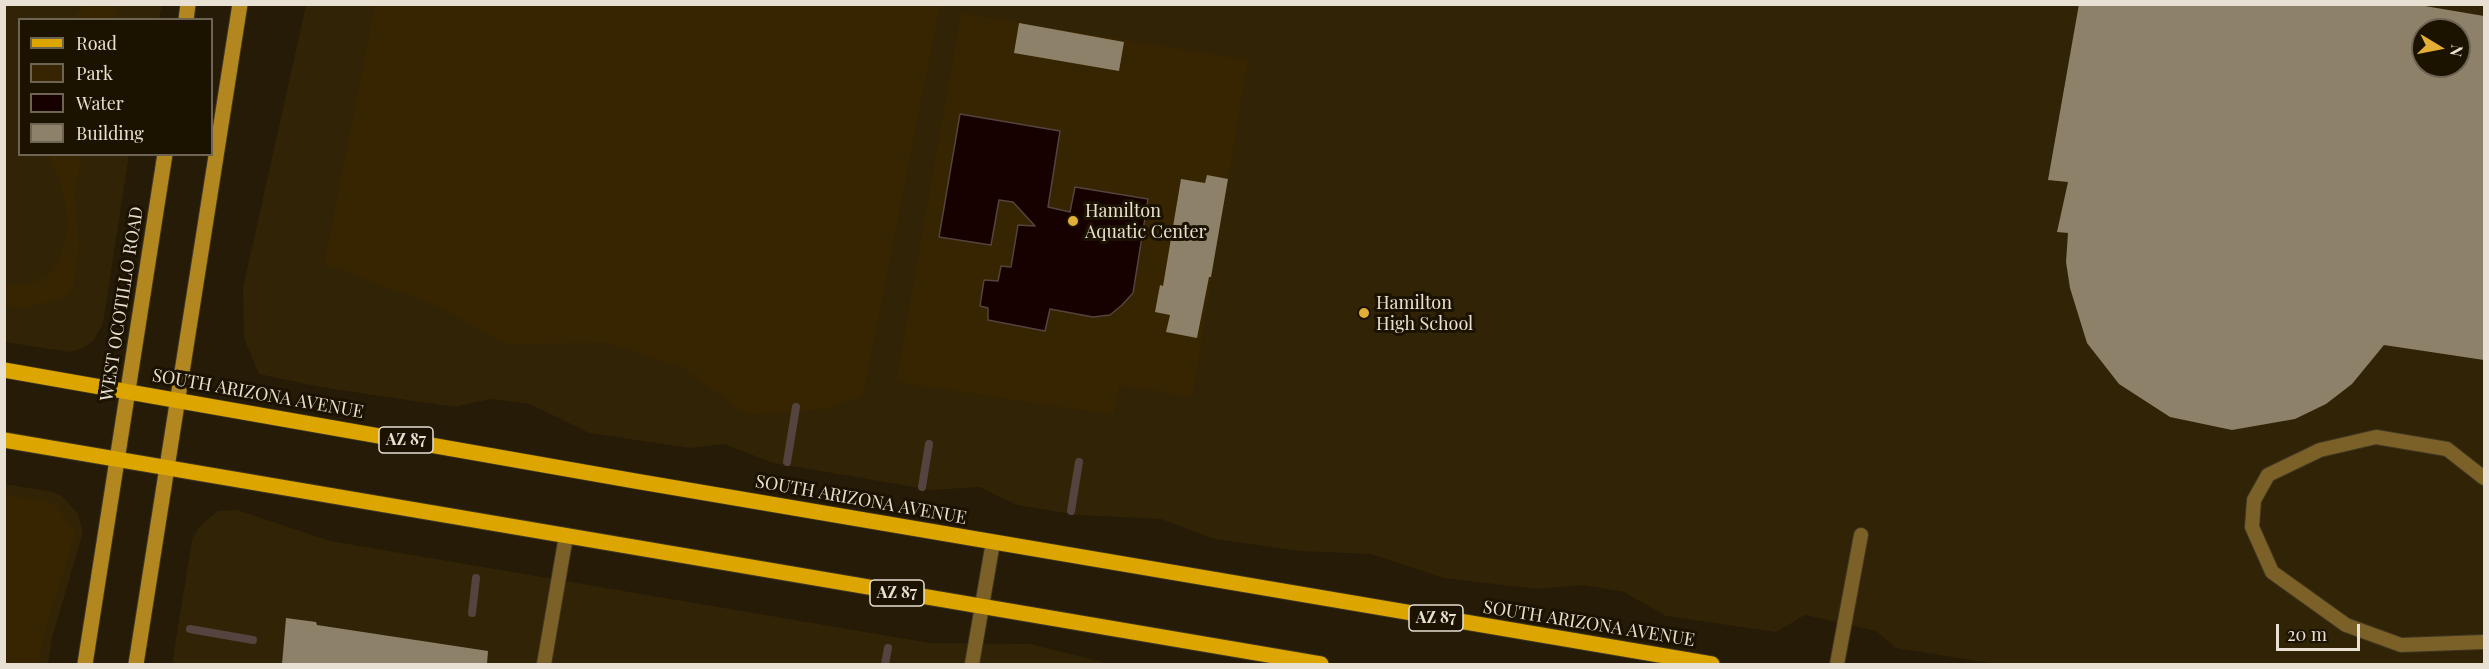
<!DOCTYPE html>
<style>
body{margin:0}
#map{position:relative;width:2489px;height:669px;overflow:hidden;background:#251b06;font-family:"Playfair Display",serif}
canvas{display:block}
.frame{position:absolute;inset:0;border:6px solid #e7e0d3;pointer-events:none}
.legend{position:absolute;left:18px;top:18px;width:195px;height:138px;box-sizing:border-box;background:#1b1200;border:2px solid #6d6454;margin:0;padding:8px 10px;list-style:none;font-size:18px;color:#e7e0d3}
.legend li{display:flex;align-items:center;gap:12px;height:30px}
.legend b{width:30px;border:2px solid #6d6454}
.north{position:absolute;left:2411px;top:18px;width:60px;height:60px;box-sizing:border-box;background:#1b1200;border:2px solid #6d6454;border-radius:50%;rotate:100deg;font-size:16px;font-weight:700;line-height:24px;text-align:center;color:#e7e0d3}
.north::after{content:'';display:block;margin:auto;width:21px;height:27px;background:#e3ae35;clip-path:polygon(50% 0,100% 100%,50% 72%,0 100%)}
.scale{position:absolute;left:2276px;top:624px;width:84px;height:27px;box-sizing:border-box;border:3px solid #e7e0d3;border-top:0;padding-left:8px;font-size:18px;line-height:21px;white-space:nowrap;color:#e7e0d3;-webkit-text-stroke:4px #1b1200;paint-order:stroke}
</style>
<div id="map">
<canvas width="2489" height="669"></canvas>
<div class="frame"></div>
<ul class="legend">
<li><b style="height:8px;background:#dda500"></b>Road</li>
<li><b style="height:16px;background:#362500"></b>Park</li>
<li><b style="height:16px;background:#160000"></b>Water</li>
<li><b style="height:16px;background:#8e8169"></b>Building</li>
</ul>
<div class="north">N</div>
<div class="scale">20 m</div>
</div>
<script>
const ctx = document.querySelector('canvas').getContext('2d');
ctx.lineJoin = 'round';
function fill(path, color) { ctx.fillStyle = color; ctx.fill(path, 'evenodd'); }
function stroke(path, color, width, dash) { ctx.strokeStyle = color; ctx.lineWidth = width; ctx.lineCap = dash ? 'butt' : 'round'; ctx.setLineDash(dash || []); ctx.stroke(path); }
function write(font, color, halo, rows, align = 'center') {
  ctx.font = font + ' "Playfair Display",serif'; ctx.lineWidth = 6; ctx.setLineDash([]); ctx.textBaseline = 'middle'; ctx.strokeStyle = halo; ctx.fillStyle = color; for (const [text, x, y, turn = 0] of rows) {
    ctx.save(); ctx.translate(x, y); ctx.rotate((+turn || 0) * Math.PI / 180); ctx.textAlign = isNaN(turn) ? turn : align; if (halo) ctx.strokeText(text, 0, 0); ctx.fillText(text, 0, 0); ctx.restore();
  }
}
const built = new Path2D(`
 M 4,5 L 162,5 L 159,19 L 20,20 L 20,154 L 129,155 L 103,324 L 93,341 L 83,348 L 69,352 L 5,342 Z
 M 306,5 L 2484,5 L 2484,664 L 1995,664 L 1896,648 L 1876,631 L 1805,615 L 1776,632 L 1666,616 L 1624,592 L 1584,585 L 1536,589 L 1444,578 L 1371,554 L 1299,551 L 1215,539 L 1161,519 L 1077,515 L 1017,505 L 979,487 L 932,490 L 773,463 L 724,444 L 689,448 L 589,433 L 530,404 L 491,399 L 454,407 L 320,387 L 259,374 L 244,338 L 243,288 ZM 2423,30 L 2459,30 L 2459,66 L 2423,66 Z
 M 4,484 L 54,492 L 63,497 L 78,514 L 83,532 L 52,638 L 48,664 L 5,664 Z
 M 237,510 L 330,541 L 930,643 L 1030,644 L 1111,664 L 172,664 L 192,540 L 199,527 L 218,511 Z`);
const green = new Path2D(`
 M 118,5 L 116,19 L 64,19 L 76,15 L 84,5 Z
 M 375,5 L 940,5 L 863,396 L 825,409 L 748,415 L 682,368 L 607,343 L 504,344 L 437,306 L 324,264 Z
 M 961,13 L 1248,60 L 1192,397 L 1120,385 L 1113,415 L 896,382 Z
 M 49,155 L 82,155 L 75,193 L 79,248 L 73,288 L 65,298 L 24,308 L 5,305 L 5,286 C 17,284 35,284 46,277 C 52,272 56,265 59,258 C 76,222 63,188 49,155 Z
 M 4,494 L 54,503 L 76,533 L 44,634 L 39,664 L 5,664 L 6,589 Z`);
const water = new Path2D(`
 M 960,114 L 1060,131 L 1048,207 L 1070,212 L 1075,187 L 1148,199 L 1133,293 L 1122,305 L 1110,315 L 1093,317 L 1050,309 L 1045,331 L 988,320 L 988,308 L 980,306 L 984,280 L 998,281 L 1001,266 L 1011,267 L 1018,225 L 1035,226 L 1013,202 L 999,200 L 991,245 L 939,237 Z`);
const stream = new Path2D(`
 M 787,462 L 796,407
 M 922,487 L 929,444
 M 1071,511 L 1079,462
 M 472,613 L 476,578
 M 190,629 L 253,640
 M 885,664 L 888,648`);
const building = new Path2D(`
 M 2079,4 L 2413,4 L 2484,16 L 2484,360 L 2384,345 L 2352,384 L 2326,404 L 2295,419 L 2232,430 L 2170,417 L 2119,384 L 2087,343 L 2070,288 L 2066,262 L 2068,233 L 2057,232 L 2068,182 L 2048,180 ZM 2423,30 L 2459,30 L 2459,66 L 2423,66 Z
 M 1019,23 L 1124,42 L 1119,71 L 1014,53 Z
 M 1207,175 L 1228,179 L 1211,277 L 1209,277 L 1197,338 L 1166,332 L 1170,315 L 1155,312 L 1160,285 L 1163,286 L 1181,179 L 1205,183 Z
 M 286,618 L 316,622 L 317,625 L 488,651 L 487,664 L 282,664 Z`);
const lane = new Path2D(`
 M 2484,478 L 2447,449 L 2376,437 L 2320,450 L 2268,475 L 2254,500 L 2252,527 L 2272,572 L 2346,625 L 2401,645 L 2484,642
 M 544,664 L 566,536
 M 972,664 L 993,542
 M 1837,664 L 1861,535`);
const secondary = new Path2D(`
 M 186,20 L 188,4
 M 85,664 L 165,154
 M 136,664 L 240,4`);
const primary = new Path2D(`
 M 4,370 L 635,481 L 1712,664
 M 4,440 L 1321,664`);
const markers = [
 [1073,221,6,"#e3ae35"],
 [1364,313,6,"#e3ae35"]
];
const shields = [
 [406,440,54],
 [897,593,54],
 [1436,618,54]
];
const shieldNames = [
 ["AZ 87",406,440],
 ["AZ 87",897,593],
 ["AZ 87",1436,618]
];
const poiNames = [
 ["Hamilton",1085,211],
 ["Aquatic Center",1085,232],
 ["Hamilton",1376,303],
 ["High School",1376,324]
];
const streetNames = [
 ["WEST OCOTILLO ROAD",122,304,-81],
 ["SOUTH ARIZONA AVENUE",258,394,10],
 ["SOUTH ARIZONA AVENUE",861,500,10],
 ["SOUTH ARIZONA AVENUE",1589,624,9]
];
fill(built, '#312306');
fill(green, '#362500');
fill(water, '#160000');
stroke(water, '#55433f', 1.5);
stroke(stream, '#55433f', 8);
fill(building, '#8e8169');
stroke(lane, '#403723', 16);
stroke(secondary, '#403723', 17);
stroke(primary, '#403723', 17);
stroke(lane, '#7b6128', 14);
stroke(secondary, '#b2871f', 15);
stroke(primary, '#dda500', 15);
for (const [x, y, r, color] of markers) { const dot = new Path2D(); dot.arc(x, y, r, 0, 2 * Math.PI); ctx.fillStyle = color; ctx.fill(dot); stroke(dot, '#1b1200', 2); }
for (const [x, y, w] of shields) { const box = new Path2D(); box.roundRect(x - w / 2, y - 13, w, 26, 4.5); ctx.fillStyle = '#1b1200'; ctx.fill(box); stroke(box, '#e7e0d3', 1.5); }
write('bold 16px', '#e7e0d3', null, shieldNames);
write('18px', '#e7e0d3', '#1b1200', poiNames, 'left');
write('18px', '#e7e0d3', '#1b1200', streetNames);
</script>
